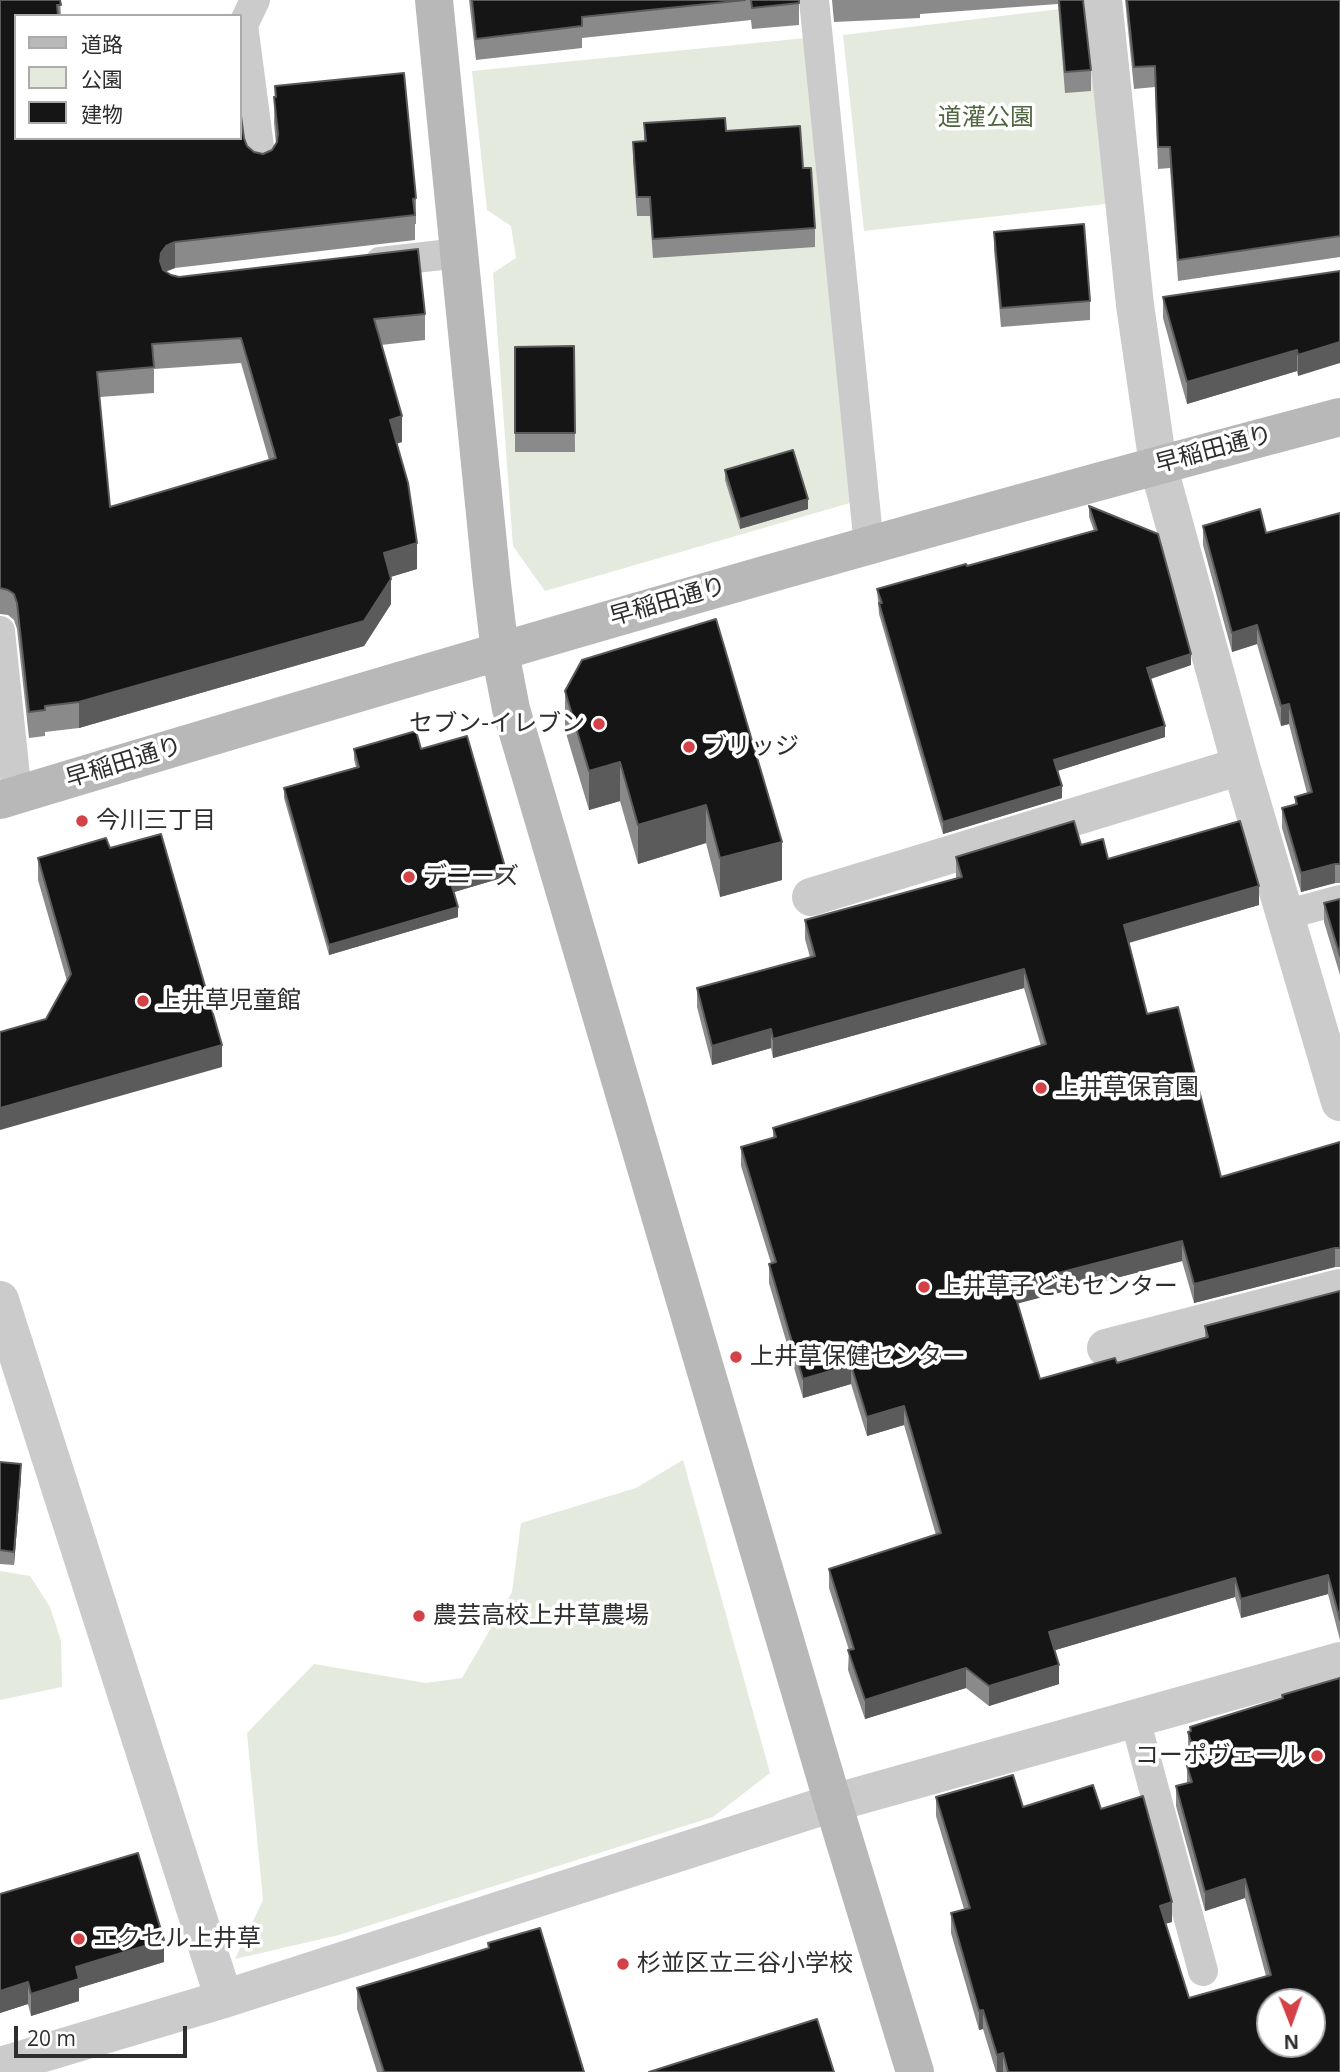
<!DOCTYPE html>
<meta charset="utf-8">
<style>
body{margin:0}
#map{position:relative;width:1340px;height:2072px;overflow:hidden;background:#fff;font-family:"Open Sans","Noto Sans JP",sans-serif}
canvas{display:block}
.legend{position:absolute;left:14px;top:14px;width:228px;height:126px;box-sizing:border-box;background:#fff;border:2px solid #ababab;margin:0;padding:9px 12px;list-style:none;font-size:21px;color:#2e2e2e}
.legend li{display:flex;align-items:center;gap:14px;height:35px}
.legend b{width:35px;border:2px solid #ababab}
.north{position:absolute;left:1256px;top:1988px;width:70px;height:70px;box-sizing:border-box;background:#fff;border:2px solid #ababab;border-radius:50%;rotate:179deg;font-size:19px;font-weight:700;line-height:28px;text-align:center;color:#2e2e2e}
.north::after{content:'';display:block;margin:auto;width:24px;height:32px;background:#d44146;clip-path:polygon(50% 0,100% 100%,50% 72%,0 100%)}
.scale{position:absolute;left:14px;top:2026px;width:173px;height:32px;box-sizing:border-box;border:4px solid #2e2e2e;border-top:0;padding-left:9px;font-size:21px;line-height:24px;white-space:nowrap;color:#2e2e2e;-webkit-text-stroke:5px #fff;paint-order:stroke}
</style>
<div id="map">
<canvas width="1340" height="2072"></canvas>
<ul class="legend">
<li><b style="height:9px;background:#b8b8b8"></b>道路</li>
<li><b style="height:19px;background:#e4eade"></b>公園</li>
<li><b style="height:19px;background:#151515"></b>建物</li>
</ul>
<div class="north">N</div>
<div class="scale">20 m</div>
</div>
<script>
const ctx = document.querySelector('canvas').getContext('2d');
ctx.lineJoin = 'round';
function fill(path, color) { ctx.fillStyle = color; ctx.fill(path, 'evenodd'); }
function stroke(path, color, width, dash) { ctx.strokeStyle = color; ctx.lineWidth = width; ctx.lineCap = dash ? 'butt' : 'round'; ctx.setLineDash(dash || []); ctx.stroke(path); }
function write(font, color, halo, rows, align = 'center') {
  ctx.font = font + ' "Open Sans","Noto Sans JP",sans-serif'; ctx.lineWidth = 7; ctx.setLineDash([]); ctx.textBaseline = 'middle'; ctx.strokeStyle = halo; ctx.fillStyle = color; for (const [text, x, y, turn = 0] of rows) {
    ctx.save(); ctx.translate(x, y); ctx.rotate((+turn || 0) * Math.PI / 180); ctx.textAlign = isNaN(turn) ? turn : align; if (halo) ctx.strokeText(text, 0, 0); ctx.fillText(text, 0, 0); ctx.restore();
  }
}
const green = new Path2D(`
 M 1085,6 L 1106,204 L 864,231 L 843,35 Z
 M 806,38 L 850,503 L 545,591 L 513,546 L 493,273 L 516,258 L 511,226 L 487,210 L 472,71 Z
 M 683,1460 L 770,1773 L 713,1817 L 339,1935 L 235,1959 L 263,1900 L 247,1733 L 314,1664 L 426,1683 L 462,1678 L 512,1592 L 521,1523 L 636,1488 Z
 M 0,1571 L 30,1576 L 50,1607 L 61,1641 L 62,1687 L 0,1700 Z`);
const lane = new Path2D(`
 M 255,0 L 243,25 L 261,162
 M 814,0 L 869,546
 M 380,262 L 459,253
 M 0,631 L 17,795
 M 1285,915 L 1340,900
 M 1135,1719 L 1203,1971`);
const street = new Path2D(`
 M 1103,0 L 1135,305 L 1158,465 L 1241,766 L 1340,1102
 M 811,897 L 1241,766
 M 0,1300 L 224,1999
 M 1106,1348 L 1340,1288
 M 0,2066 L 224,1999 L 833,1803 L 1340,1661`);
const secondary = new Path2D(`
 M 434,0 L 492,584 L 500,652 L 511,709 L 833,1803 L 915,2072
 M 0,800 C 445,666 891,535 1340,417`);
const wall = new Path2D(`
 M 0,0 L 60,0 L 61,16 L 16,16 L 16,138 L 244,138 L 247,146 L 254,152 L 263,154 L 272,150 L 276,144 L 274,123 L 275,86 L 416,198 L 416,224 L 415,224 L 415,240 L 175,268 L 166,272 L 171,275 L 425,314 L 425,340 L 381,345 L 402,442 L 397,443 L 417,569 L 390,577 L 391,604 L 364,646 L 79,728 L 45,732 L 45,736 L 29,738 L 17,629 L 14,620 L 8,615 L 0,614 ZM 241,363 L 269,460 L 110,507 L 100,397 L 154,393 L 154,369 Z
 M 469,0 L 799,0 L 799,25 L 752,29 L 751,20 L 582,38 L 582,48 L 476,60 Z
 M 832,0 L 1083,0 L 1091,70 L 1091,91 L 1065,93 L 1058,4 L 920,14 L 920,18 L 834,22 Z
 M 1125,0 L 1340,0 L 1340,257 L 1178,281 L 1170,168 L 1158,169 L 1155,87 L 1134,89 Z
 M 644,123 L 726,131 L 803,168 L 815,228 L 815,247 L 653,258 L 650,216 L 637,216 L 633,160 L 633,142 L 644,141 Z
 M 994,232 L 1090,301 L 1090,320 L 1001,327 L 994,250 Z
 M 1340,271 L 1298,376 L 1297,371 L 1187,404 L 1163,318 L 1163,297 Z
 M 574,346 L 575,452 L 515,452 L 515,347 Z
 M 725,470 L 808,509 L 740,529 L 725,480 Z
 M 1089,506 L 1191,665 L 1151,679 L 1165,737 L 1057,771 L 1062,798 L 943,834 L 879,614 L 877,589 L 967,566 L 1094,531 L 1089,517 Z
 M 1340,513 L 1340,883 L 1335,883 L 1301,892 L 1282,828 L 1282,808 L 1295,805 L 1295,797 L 1307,793 L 1289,724 L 1281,726 L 1257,644 L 1232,652 L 1203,545 L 1203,526 L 1266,533 Z
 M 582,660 L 782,880 L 720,897 L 706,843 L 638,864 L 620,801 L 589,810 L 565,730 L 565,691 Z
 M 354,749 L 421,749 L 505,877 L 454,892 L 458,917 L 329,955 L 284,798 L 284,788 L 356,767 L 354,759 Z
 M 1081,845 L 1108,859 L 1259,905 L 1129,943 L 1147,1014 L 1221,1177 L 1340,1142 L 1340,1267 L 1335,1267 L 1194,1303 L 1182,1261 L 1018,1303 L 1040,1379 L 1117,1363 L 1205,1338 L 1205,1326 L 1340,1291 L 1340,1640 L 1328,1594 L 1241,1618 L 1235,1597 L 1055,1650 L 1059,1684 L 989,1706 L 966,1688 L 865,1719 L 848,1670 L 849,1650 L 829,1588 L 829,1569 L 936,1535 L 904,1425 L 867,1436 L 851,1384 L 803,1398 L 769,1283 L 769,1264 L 771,1263 L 741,1166 L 741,1147 L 773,1138 L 773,1128 L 1041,1046 L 1024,988 L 773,1058 L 771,1048 L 712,1065 L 697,1007 L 697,988 L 810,957 L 805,939 L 805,920 L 956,879 L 956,857 Z
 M 110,848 L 222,1067 L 67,981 L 38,880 L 38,858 Z
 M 1340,899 L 1340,975 L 1324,922 L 1324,903 Z
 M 0,1462 L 21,1477 L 14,1565 L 0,1564 Z
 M 1282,1695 L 1340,2072 L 996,2072 L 983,2029 L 979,2030 L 951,1933 L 951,1913 L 964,1909 L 936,1816 L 936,1797 L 1023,1807 L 1101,1809 L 1172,1922 L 1165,1924 L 1189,1998 L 1266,1976 L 1245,1898 L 1205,1911 L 1176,1806 L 1176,1786 L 1187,1783 L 1187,1766 L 1192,1764 L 1188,1751 L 1188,1732 L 1190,1731 L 1190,1727 L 1282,1699 Z
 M 0,1894 L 164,1962 L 79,1988 L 79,2001 L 31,2016 L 28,2004 L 0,2013 Z
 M 488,1943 L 584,2072 L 377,2072 L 357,2009 L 357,1988 L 488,1948 Z`);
const shadedWall = new Path2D(`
 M 175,242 L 175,268 L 166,271 L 161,279 L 160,261 L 161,253 L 166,246 Z
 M 1340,342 L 1340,363 L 1298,376 L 1298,355 Z
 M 1297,350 L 1297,371 L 1187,404 L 1187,382 Z
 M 402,416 L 402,442 L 390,446 L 390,420 Z
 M 808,499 L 808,509 L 740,529 L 740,519 Z
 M 417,543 L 417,569 L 384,579 L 384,553 Z
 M 391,579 L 391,604 L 364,646 L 79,728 L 79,702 Z
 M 1257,625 L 1257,644 L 1232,652 L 1232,633 Z
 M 1191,654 L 1191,665 L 1147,680 L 1147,668 Z
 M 1289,704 L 1289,724 L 1281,726 L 1281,706 Z
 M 1165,726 L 1165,737 L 1054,772 L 1054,760 Z
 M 620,762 L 620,801 L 589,810 L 589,771 Z
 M 1062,786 L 1062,798 L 943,834 L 943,822 Z
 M 706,805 L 706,843 L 638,864 L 638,825 Z
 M 782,842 L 782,880 L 720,897 L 720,858 Z
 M 1335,864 L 1335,883 L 1301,892 L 1301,873 Z
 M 505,867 L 505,877 L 451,893 L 451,883 Z
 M 1259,886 L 1259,905 L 1124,944 L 1124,925 Z
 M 458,907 L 458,917 L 329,955 L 329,945 Z
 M 1024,969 L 1024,988 L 773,1058 L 773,1039 Z
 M 771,1029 L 771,1048 L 712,1065 L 712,1046 Z
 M 222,1045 L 222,1067 L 0,1130 L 0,1108 Z
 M 1182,1241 L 1182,1261 L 1012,1305 L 1012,1285 Z
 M 1335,1248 L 1335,1267 L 1194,1303 L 1194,1284 Z
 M 851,1365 L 851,1384 L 803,1398 L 803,1379 Z
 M 904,1406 L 904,1425 L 867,1436 L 867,1417 Z
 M 21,1464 L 21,1477 L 14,1565 L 14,1552 Z
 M 1328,1575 L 1328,1594 L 1241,1618 L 1241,1599 Z
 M 1235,1578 L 1235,1597 L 1049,1652 L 1049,1632 Z
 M 1059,1665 L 1059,1684 L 989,1706 L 989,1686 Z
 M 966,1668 L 966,1688 L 865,1719 L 865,1700 Z
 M 1245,1879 L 1245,1898 L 1205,1911 L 1205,1892 Z
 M 1172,1902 L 1172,1922 L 1160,1925 L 1160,1906 Z
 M 164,1940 L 164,1962 L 79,1988 L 79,2001 L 31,2016 L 31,1994 L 76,1967 Z
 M 28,1982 L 28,2004 L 0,2013 L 0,1991 Z
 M 983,2010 L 983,2029 L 979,2030 L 979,2011 Z
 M 1003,2053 L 1003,2072 L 997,2072 L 997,2055 Z`);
const building = new Path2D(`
 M 0,0 L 60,0 L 61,5 L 57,5 L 58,16 L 16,16 L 16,138 L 240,138 L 240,109 L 244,138 L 247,146 L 254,152 L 263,154 L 272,150 L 277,142 L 278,134 L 274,97 L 276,97 L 275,86 L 404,73 L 416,198 L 413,199 L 415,215 L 175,242 L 166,246 L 161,253 L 160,261 L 163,270 L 171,275 L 179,277 L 418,249 L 425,314 L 374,319 L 402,416 L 390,420 L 408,483 L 417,543 L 384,553 L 391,579 L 364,621 L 79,702 L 45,706 L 45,710 L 29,712 L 17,603 L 14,594 L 8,590 L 0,588 ZM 241,338 L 276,458 L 110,507 L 97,372 L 154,367 L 152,344 Z
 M 472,0 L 745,0 L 582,17 L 582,26 L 476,39 Z
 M 751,0 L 799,0 L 799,3 L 752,8 Z
 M 1059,0 L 1083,0 L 1091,70 L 1065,72 Z
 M 1127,0 L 1340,0 L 1340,236 L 1178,260 L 1170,147 L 1158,147 L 1155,66 L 1134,67 Z
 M 725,118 L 726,131 L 800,126 L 803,168 L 811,168 L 815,228 L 653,239 L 650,197 L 637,197 L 633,142 L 646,141 L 644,123 Z
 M 1084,224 L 1090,301 L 1001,308 L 994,232 Z
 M 1340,271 L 1340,342 L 1298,355 L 1297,350 L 1187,382 L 1163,297 Z
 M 574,346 L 575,433 L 515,433 L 515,347 Z
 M 793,450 L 808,499 L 740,519 L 725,470 Z
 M 1089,506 L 1158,534 L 1191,654 L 1147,668 L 1165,726 L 1054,760 L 1062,786 L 943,822 L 879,603 L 882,603 L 877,589 L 966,564 L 967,566 L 1097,530 Z
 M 1260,509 L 1266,533 L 1340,513 L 1340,864 L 1335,864 L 1301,873 L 1282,808 L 1297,804 L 1295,797 L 1312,792 L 1289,704 L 1281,706 L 1257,625 L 1232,633 L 1203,526 Z
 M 716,619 L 782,842 L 720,858 L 706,805 L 638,825 L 620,762 L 589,771 L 565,691 L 582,660 Z
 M 416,731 L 421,749 L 467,736 L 505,867 L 451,883 L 458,907 L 329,945 L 284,788 L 359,767 L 354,749 Z
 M 1074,821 L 1081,845 L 1103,839 L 1108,859 L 1240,821 L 1259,886 L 1124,925 L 1147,1014 L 1178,1007 L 1221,1177 L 1340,1142 L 1340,1248 L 1335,1248 L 1194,1284 L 1182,1241 L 1012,1285 L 1040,1379 L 1115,1358 L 1117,1363 L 1208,1337 L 1205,1326 L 1340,1291 L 1340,1620 L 1328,1575 L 1241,1599 L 1235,1578 L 1049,1632 L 1059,1665 L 989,1686 L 966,1668 L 865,1700 L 848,1650 L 854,1649 L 829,1569 L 941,1533 L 904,1406 L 867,1417 L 851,1365 L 803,1379 L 769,1264 L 776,1262 L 741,1147 L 776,1137 L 773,1128 L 1046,1044 L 1024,969 L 773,1039 L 771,1029 L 712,1046 L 697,988 L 815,956 L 805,920 L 962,877 L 956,857 Z
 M 161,834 L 222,1045 L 0,1108 L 0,1032 L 46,1019 L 71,974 L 38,858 L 106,838 L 110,848 Z
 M 1340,899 L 1340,956 L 1324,903 Z
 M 0,1462 L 21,1464 L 14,1552 L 0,1550 Z
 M 1340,1678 L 1340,2072 L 1008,2072 L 1003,2053 L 997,2055 L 983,2010 L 979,2011 L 951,1913 L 970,1908 L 936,1797 L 1013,1775 L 1023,1807 L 1093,1785 L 1101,1809 L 1143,1796 L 1172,1902 L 1160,1906 L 1189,1998 L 1271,1975 L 1245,1879 L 1205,1892 L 1176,1786 L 1192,1782 L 1187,1766 L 1197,1763 L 1188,1732 L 1191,1731 L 1190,1727 L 1283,1698 L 1282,1695 ZM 1270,2002 L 1312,2002 L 1312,2044 L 1270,2044 Z
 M 138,1853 L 164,1940 L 76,1967 L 79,1979 L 31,1994 L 28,1982 L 0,1991 L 0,1894 Z
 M 540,1928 L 584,2072 L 384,2072 L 357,1988 L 489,1948 L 488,1943 Z
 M 817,2019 L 834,2072 L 649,2072 Z`);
const markers = [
 [599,724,7,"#d44146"],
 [689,747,7,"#d44146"],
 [82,821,7,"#d44146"],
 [409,877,7,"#d44146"],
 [143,1001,7,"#d44146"],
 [1041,1088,7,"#d44146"],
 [924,1287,7,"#d44146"],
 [736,1357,7,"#d44146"],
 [419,1616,7,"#d44146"],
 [1317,1756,7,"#d44146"],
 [79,1939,7,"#d44146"],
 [623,1964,7,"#d44146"]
];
const parkNames = [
 ["道灌公園",986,118]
];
const streetNames = [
 ["早稲田通り",1214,450,-15],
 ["早稲田通り",668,602,-16],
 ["早稲田通り",124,763,-17]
];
const poiNames = [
 ["セブン-イレブン",585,724,"right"],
 ["ブリッジ",703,747],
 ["今川三丁目",96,821],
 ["デニーズ",423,877],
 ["上井草児童館",157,1001],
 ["上井草保育園",1055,1088],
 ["上井草子どもセンター",938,1287],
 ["上井草保健センター",750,1357],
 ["農芸高校上井草農場",433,1616],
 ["コーポヴェール",1303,1756,"right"],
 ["エクセル上井草",93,1939],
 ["杉並区立三谷小学校",637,1964]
];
fill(green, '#e4eade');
stroke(lane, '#cbcbcb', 30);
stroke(street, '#cbcbcb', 38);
stroke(secondary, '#b8b8b8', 38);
fill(wall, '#8a8a8a');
fill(shadedWall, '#5b5b5b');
fill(building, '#151515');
stroke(building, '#5b5b5b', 2);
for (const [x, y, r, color] of markers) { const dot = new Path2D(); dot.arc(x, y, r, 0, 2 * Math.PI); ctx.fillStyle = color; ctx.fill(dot); stroke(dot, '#fff', 2.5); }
write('24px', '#506640', '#fff', parkNames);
write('24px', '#2e2e2e', '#fff', streetNames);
write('24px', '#2e2e2e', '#fff', poiNames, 'left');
</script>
